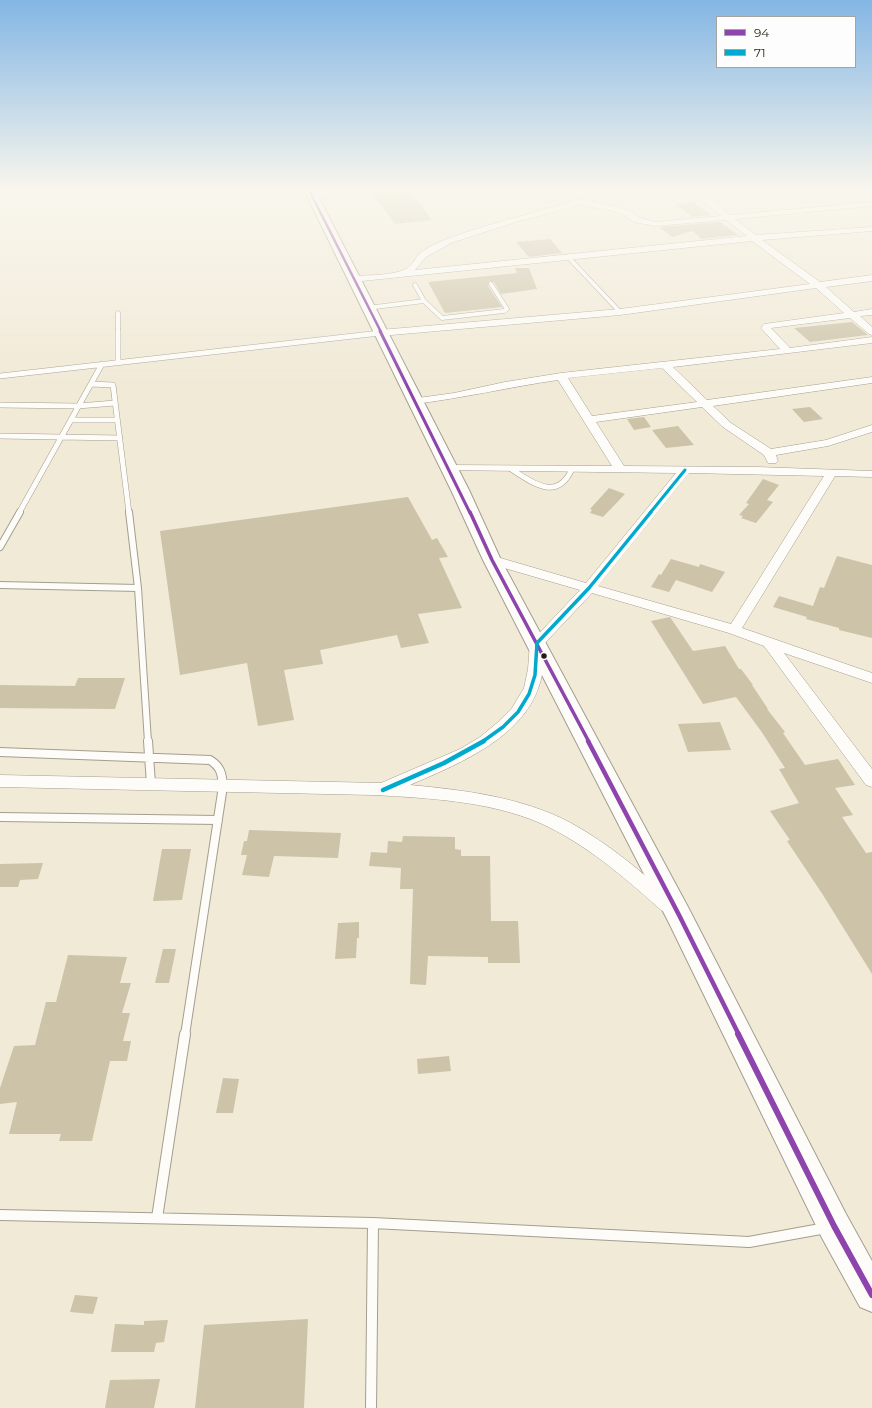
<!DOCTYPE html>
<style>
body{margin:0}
#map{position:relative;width:872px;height:1408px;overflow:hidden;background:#f1ead7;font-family:Montserrat,sans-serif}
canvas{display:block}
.legend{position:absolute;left:716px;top:16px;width:140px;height:52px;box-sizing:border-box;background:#fdfdfd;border:1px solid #a6a49f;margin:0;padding:5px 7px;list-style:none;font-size:12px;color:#231e11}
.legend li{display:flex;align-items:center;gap:8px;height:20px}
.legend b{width:20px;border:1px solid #a6a49f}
</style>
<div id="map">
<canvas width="872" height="1408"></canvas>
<ul class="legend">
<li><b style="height:5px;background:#8e44ad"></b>94</li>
<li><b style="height:5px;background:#00a9ce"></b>71</li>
</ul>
</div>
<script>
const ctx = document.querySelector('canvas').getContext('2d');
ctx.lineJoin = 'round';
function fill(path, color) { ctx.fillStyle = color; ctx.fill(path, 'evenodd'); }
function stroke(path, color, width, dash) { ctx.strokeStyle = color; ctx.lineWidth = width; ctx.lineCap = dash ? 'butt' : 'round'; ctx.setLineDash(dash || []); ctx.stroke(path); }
const building = new Path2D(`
 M 399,190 L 410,190 L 432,220 L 395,224 L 372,193 Z
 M 693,202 L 711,215 L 692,217 L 675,204 Z
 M 720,222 L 738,235 L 701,239 L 693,231 L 672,237 L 659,227 Z
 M 550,239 L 562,253 L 529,257 L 516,242 Z
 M 515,268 L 529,268 L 537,289 L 501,294 L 494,282 L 489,281 L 488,286 L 502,307 L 445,313 L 428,282 L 517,273 Z
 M 852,322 L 868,335 L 810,342 L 794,328 Z
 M 810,407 L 823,419 L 804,422 L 792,409 Z
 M 644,417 L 651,427 L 634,430 L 627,419 Z
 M 678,426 L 694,445 L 666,448 L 652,430 Z
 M 763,479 L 779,485 L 767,500 L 773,502 L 756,523 L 741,518 L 743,516 L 739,515 L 749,504 L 746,503 Z
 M 609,488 L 625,494 L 603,517 L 590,513 L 592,510 L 590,509 Z
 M 408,497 L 432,540 L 437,538 L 448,557 L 439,558 L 462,608 L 418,614 L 429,643 L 401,648 L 397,635 L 320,650 L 323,664 L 284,670 L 294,720 L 258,726 L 247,663 L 180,675 L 160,531 Z
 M 837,556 L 872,565 L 872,638 L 839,630 L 839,628 L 806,619 L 807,617 L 773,607 L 779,596 L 813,606 L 820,587 L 824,588 Z
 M 671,559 L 699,567 L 700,564 L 725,572 L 712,592 L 676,580 L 669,592 L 651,587 L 659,574 L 661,575 Z
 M 670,617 L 693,651 L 725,646 L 739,669 L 741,669 L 753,685 L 752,685 L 768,709 L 767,709 L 785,732 L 783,733 L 805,765 L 838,759 L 855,785 L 835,788 L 853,815 L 842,817 L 866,853 L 872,852 L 872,974 L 823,895 L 787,841 L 790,840 L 770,811 L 799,803 L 779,769 L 785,768 L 761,731 L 736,697 L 703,704 L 651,621 Z
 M 78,678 L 125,678 L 115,709 L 0,708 L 0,685 L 75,686 Z
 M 720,722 L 731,750 L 688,752 L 678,724 Z
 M 249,830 L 341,833 L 338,858 L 274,856 L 269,877 L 242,875 L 247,855 L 241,855 L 244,841 L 247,841 Z
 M 403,836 L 455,837 L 455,849 L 461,850 L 461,856 L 490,856 L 491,921 L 518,921 L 520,963 L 488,963 L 488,957 L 428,956 L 426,985 L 410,984 L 413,889 L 400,889 L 401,868 L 369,866 L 371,852 L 387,853 L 388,841 L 402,842 Z
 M 162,849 L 191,849 L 182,900 L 153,901 Z
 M 43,863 L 38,879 L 20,880 L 18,887 L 0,887 L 0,864 Z
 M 359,922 L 359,938 L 357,938 L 356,958 L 335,959 L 338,923 Z
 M 163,949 L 176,949 L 169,983 L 155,983 Z
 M 68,955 L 127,957 L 120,983 L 131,983 L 122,1013 L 130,1013 L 123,1041 L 131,1041 L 127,1061 L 110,1061 L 92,1141 L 59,1141 L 61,1134 L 9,1134 L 17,1102 L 0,1104 L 0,1088 L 14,1046 L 35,1045 L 46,1002 L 56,1002 Z
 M 449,1056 L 451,1071 L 418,1074 L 417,1059 Z
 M 223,1078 L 239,1079 L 233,1113 L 216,1113 Z
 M 75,1295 L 98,1297 L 93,1314 L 70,1312 Z
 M 308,1319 L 304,1408 L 195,1408 L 204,1325 Z
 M 168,1320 L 164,1342 L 156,1343 L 154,1352 L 111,1352 L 115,1324 L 144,1325 L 144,1321 Z
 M 160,1379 L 154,1408 L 105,1408 L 110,1380 Z`);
const path = new Path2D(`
 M 486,190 L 550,199
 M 323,191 L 331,190`);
const serviceFar4 = new Path2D(`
 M 568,257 L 620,312
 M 415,285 L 424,301 L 442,318 L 504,311 L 507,309 L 491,284
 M 367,308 L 424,301
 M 118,313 L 118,332`);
const serviceFar3 = new Path2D(`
 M 118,331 L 118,362
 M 0,376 L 380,333
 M 91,384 L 113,385 L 129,513
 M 0,405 L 78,406 L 115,403
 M 71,420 L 117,420
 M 0,436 L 120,438
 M 511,469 C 533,483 557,502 572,469
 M 19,513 L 102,364`);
const serviceFar2 = new Path2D(`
 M 129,512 L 138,588 L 148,742
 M 0,547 L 20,512
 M 0,585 L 138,588`);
const serviceFar1 = new Path2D(`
 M 148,741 L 151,784
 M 0,752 L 210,760 C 221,767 222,774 223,786 L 185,1035
 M 0,817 L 218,820`);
const service = new Path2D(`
 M 0,1215 L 373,1223 L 749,1242 L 826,1228
 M 157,1218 L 185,1034
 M 371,1408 L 373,1223`);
const minor = new Path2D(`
 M 606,190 L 617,190 L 589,202 L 614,206 L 630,211 L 640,218 L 655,222 L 721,216 L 700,199 L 680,190 C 702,190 714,202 730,215 L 872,202 L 872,206 L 735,219 L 756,235 L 872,227 L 872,231 L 762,240 L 820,282 L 872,275 L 872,281 L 826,287 L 854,312 L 872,309 L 872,315 L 860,316 L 872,327 L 872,335 L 869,334 L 850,318 L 771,328 L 790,348 L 872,337 L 872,343 L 673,367 L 707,400 L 872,377 L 872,383 L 713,406 L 731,423 L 771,449 L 826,440 L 872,425 L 872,432 L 828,446 L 776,455 L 778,461 L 776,463 L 768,463 L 764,455 L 723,427 L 702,407 L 596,422 L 624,466 L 757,467 L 872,471 L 872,477 L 835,476 L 742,628 L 872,673 L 872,683 L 784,653 L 872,769 L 872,787 L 866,785 L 764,646 L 729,633 L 592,593 L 544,644 C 543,658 544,673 539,686 C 522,739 456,765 410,785 C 464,790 522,797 571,823 C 609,844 641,871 673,900 L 676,905 L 673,910 L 667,913 L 661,910 C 624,877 586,844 540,823 C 489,801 428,798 373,795 L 0,787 L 0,775 L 381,783 L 460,749 L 480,737 L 497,723 L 512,708 L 524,688 L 528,669 L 530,643 L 580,590 L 487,563 L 486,560 L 487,557 L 497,557 L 586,583 L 676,473 L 445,470 L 443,468 L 445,466 L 449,465 L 612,466 L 558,380 C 510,387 463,398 415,404 L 410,401 L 411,399 L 454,393 L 505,382 L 561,373 L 780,349 L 761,328 L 764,324 L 844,313 L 816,288 L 620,315 L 380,336 L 375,333 L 380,330 L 620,309 L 810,284 L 752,241 L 352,282 L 348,279 L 352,276 C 369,275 391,276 406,269 C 413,265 415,258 420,253 C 426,248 439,242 447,239 C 499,219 554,210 606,190 ZM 580,205 L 610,210 L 624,215 L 634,222 L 655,226 L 726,220 L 747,236 L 415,270 L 426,257 L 451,243 L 519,221 ZM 662,368 L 697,402 L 592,416 L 568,378 ZM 689,473 L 824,476 L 731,624 L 598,586 Z`);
const primary = new Path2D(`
 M 304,190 L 315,190 L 469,490 L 501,560 L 688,907 L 846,1214 L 872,1261 L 872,1312 L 860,1307 L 822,1238 L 669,923 L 483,560 L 451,490 Z`);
const bus1Far4 = new Path2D(`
 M 309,190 L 381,332`);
const bus1Far3 = new Path2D(`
 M 380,331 L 470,513`);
const bus1Far2 = new Path2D(`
 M 470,512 L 492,560 L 589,742`);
const bus1Far1 = new Path2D(`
 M 588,741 L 679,915 L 739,1035`);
const bus1 = new Path2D(`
 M 738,1034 L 834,1226 L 872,1295`);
const bus2Far2 = new Path2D(`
 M 650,513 L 685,470`);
const bus2Far1 = new Path2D(`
 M 482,742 L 503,727 L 518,712 L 529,694 L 535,675 L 537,643 L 589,588 L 651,512`);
const bus2 = new Path2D(`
 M 383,790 L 444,763 L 484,741`);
const markers = [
 [544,656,3.5,"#231e11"]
];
fill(building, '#ccc3a9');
stroke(serviceFar4, '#a39e90', 5);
stroke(serviceFar3, '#a39e90', 6);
stroke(serviceFar2, '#a39e90', 8);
stroke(serviceFar1, '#a39e90', 10);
stroke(service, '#a39e90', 12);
stroke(minor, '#a39e90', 1);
stroke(primary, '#a39e90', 2);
stroke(path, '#d5d3ce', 1.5, [1.5, 1]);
stroke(serviceFar4, '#fdfcf9', 4);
stroke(serviceFar3, '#fdfcf9', 5);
stroke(serviceFar2, '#fdfcf9', 6);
stroke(serviceFar1, '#fdfcf9', 8);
stroke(service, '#fdfcf9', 10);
fill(minor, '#fdfcf9');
fill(primary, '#fdfcf9');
stroke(bus1Far4, '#8e44ad', 2.5);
stroke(bus1Far3, '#8e44ad', 3);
stroke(bus1Far2, '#8e44ad', 3.5);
stroke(bus1Far1, '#8e44ad', 4.5);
stroke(bus1, '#8e44ad', 6);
stroke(bus2Far2, '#00a9ce', 3);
stroke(bus2Far1, '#00a9ce', 3.5);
stroke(bus2, '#00a9ce', 4.5);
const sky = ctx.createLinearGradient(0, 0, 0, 387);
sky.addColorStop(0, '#83b6e4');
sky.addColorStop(0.49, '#f9f6ed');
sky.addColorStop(1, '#f9f6ed00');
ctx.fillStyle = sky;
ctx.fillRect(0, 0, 872, 387);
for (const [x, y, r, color] of markers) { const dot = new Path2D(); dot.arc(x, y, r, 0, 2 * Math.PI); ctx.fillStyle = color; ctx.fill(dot); stroke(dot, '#fdfdfd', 1.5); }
</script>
